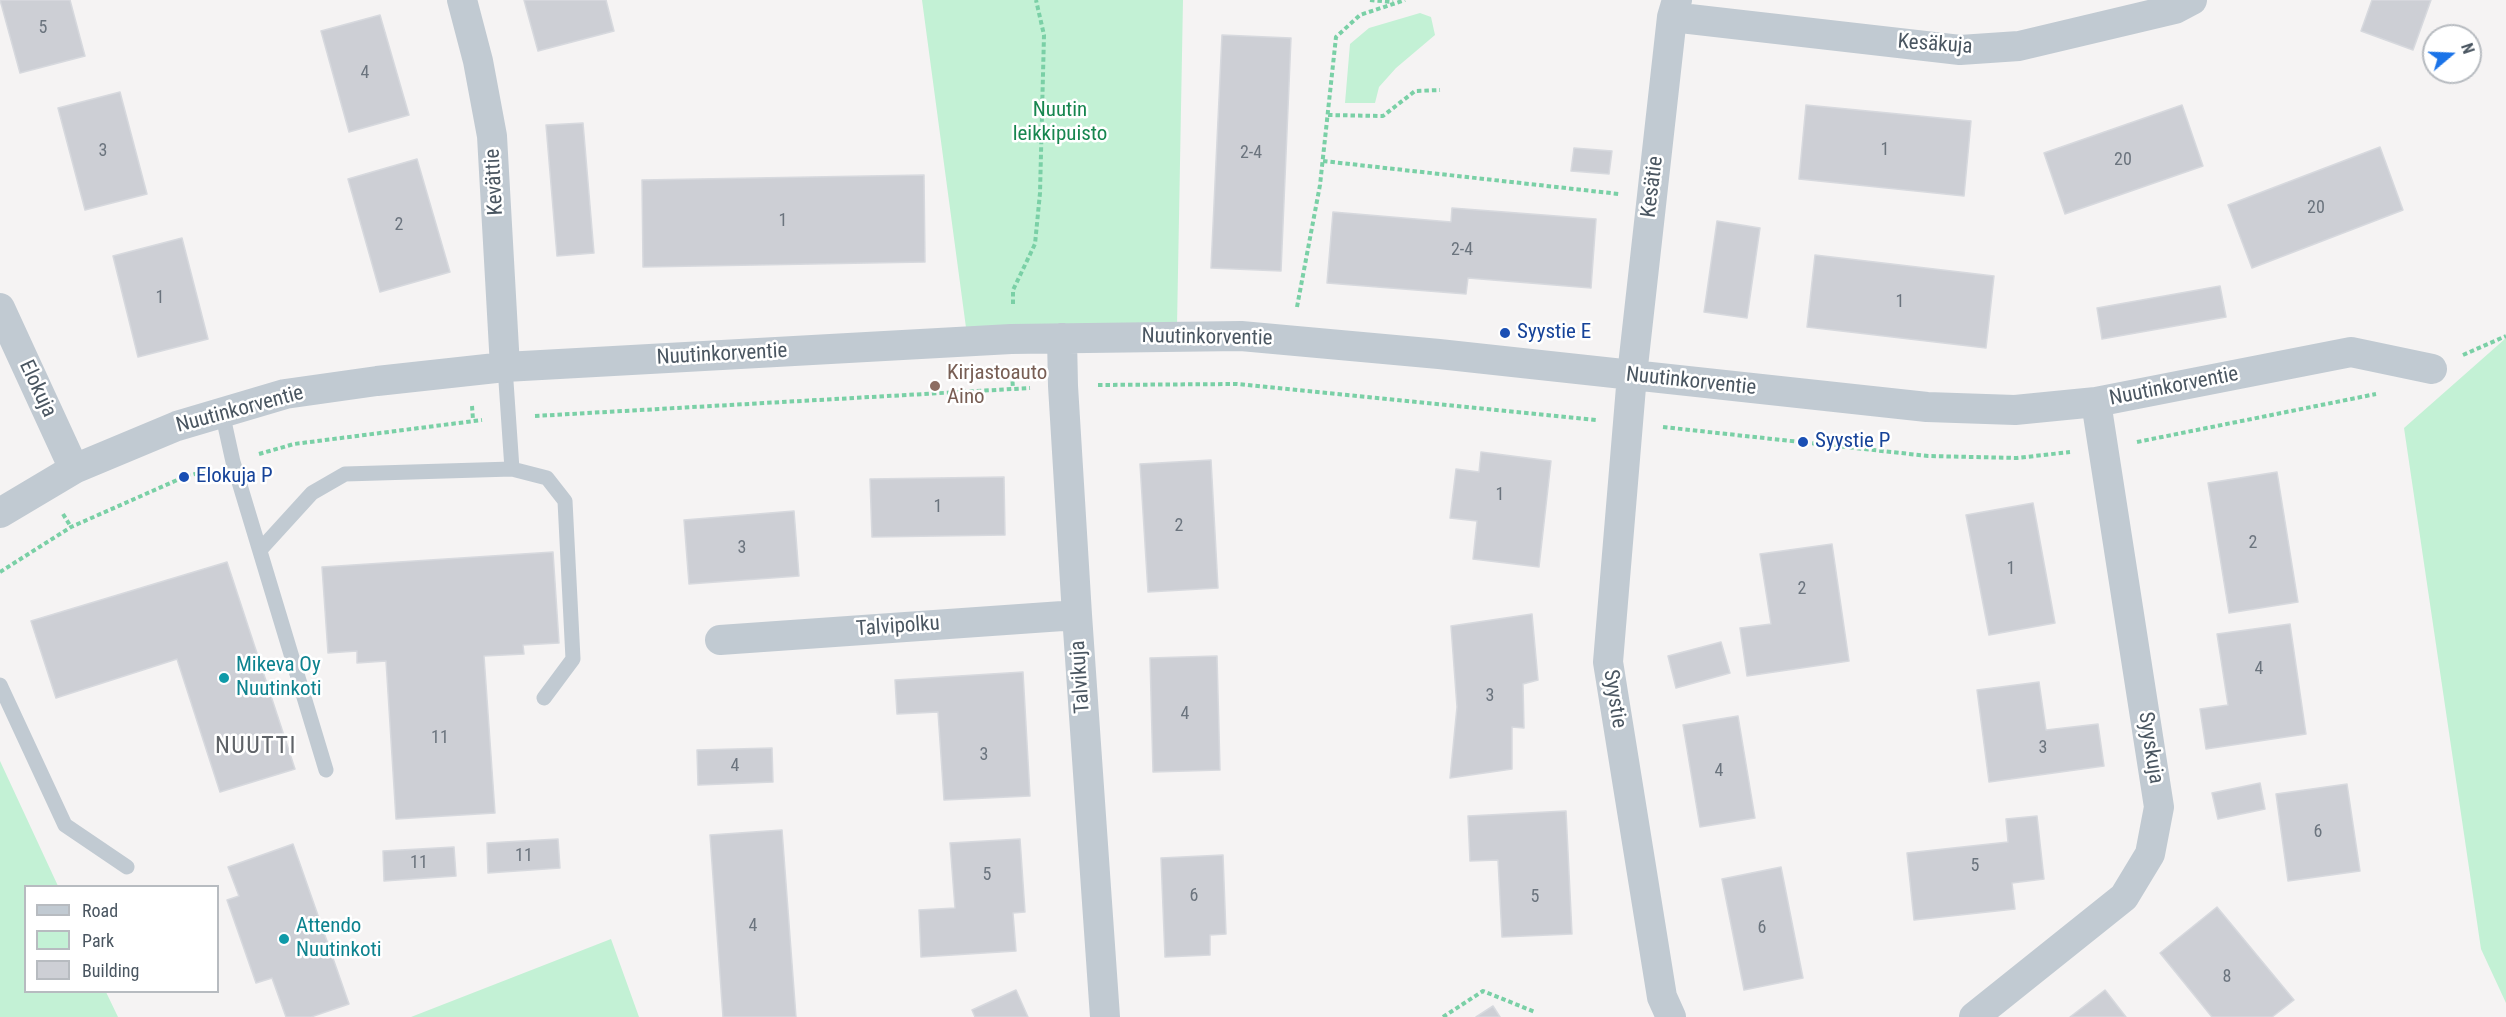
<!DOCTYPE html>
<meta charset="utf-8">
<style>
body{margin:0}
#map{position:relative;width:2506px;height:1017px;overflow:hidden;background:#f5f3f3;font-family:"Roboto Condensed",sans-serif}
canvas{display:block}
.legend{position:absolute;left:24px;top:885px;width:195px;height:108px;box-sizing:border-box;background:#fff;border:2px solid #b7bbc0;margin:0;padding:8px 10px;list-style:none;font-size:18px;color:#4a5661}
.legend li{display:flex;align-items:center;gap:12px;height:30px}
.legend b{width:30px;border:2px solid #b7bbc0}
.north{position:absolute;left:2422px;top:24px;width:60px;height:60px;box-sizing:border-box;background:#fff;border:2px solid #b7bbc0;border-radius:50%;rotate:71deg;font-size:16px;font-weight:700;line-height:24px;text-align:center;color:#4a5661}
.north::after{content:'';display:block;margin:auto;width:21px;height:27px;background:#1a73e8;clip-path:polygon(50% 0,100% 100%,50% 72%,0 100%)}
</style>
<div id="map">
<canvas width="2506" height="1017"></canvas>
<ul class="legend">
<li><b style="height:8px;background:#c1cad2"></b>Road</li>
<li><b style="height:16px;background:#c3f1d5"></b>Park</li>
<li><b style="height:16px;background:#cdcfd5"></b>Building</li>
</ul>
<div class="north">N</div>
</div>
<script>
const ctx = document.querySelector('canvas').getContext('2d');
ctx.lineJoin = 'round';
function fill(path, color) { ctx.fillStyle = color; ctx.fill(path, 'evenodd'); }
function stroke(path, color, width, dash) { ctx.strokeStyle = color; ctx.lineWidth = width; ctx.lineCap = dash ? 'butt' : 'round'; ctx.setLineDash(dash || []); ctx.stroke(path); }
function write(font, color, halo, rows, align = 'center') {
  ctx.font = font + ' "Roboto Condensed",sans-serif'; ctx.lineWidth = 5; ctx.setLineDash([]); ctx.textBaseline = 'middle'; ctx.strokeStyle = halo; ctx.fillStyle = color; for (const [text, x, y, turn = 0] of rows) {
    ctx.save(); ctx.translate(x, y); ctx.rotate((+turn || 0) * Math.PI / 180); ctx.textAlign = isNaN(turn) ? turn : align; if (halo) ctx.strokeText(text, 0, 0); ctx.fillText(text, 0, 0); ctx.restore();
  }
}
const green = new Path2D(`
 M 922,0 L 1183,0 L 1177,326 L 967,335 Z
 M 1420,13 L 1431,17 L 1435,35 L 1396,68 L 1379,87 L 1375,103 L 1345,103 L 1350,44 L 1369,28 Z
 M 2506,338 L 2506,1003 L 2481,949 L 2404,428 Z
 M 0,761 L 58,886 L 26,886 L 26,992 L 106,992 L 118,1017 L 0,1017 Z
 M 611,939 L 639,1017 L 411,1017 Z`);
const building = new Path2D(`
 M 0,0 L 70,0 L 85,56 L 20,73 Z
 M 524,0 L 606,0 L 614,31 L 538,51 Z
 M 2372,0 L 2431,0 L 2413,50 L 2361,31 Z
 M 380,15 L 409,115 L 349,132 L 321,31 Z
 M 1222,35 L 1291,38 L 1281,271 L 1211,268 Z
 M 120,92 L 147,194 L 85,210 L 58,108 Z
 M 1806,105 L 1971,121 L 1964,196 L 1799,179 Z
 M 2182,105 L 2203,166 L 2065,214 L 2044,153 Z
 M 583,123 L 594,253 L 557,256 L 546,125 Z
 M 2380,147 L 2403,210 L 2252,268 L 2228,205 Z
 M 1574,148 L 1612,151 L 1609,174 L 1571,171 Z
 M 417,159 L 450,272 L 380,292 L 348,179 Z
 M 924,175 L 925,262 L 643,267 L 642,180 Z
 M 1452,208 L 1596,219 L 1591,288 L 1468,278 L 1466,294 L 1327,283 L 1333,212 L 1451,222 Z
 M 1717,221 L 1760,228 L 1747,318 L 1704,312 Z
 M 182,238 L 208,339 L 138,357 L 113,256 Z
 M 1815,255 L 1994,276 L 1986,348 L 1807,327 Z
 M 2220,286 L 2226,317 L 2102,339 L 2097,308 Z
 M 1481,452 L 1551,461 L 1539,567 L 1473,559 L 1477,521 L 1450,518 L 1456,469 L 1479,472 Z
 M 1211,460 L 1218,588 L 1148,592 L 1140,464 Z
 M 2277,472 L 2298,602 L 2229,613 L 2208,483 Z
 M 1004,477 L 1005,535 L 872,537 L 870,479 Z
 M 2033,503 L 2055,623 L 1989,635 L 1966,515 Z
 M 794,511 L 799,576 L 689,584 L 684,520 Z
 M 1832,544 L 1849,661 L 1747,676 L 1740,628 L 1771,624 L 1760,554 Z
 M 553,552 L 559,643 L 523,645 L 524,654 L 484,656 L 495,813 L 396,819 L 386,661 L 357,663 L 357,651 L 328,653 L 322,567 Z
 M 227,562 L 295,769 L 220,792 L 177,659 L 56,698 L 31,621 Z
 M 1532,614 L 1538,680 L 1523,684 L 1524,728 L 1512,727 L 1512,769 L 1450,778 L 1457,707 L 1451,626 Z
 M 2290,624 L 2306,734 L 2206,749 L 2200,709 L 2228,705 L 2217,634 Z
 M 1721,642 L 1730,673 L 1676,688 L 1668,656 Z
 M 1217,656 L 1220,770 L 1153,772 L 1150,658 Z
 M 1023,672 L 1030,796 L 944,800 L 938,712 L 897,714 L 895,680 Z
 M 2039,682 L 2046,730 L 2098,724 L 2104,766 L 1989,782 L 1977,690 Z
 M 1738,716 L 1755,818 L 1700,827 L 1683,725 Z
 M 772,748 L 773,782 L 698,785 L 697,750 Z
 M 2260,783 L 2265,809 L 2218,819 L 2212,793 Z
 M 2347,784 L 2360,871 L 2288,881 L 2276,794 Z
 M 1566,811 L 1572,934 L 1502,937 L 1498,860 L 1470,861 L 1468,816 Z
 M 2037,816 L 2044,879 L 2012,883 L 2015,909 L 1914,920 L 1907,853 L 2008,842 L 2006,819 Z
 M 782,830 L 796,1017 L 723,1017 L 710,835 Z
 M 558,839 L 560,868 L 488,873 L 487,843 Z
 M 1020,839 L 1025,912 L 1013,913 L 1016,951 L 921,957 L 919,910 L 955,908 L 950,843 Z
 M 293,844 L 349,1004 L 311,1017 L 286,1017 L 272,978 L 256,983 L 227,900 L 239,896 L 228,867 Z
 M 454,847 L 456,876 L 384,881 L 383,851 Z
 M 1223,855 L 1226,934 L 1210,935 L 1210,955 L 1165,957 L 1161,858 Z
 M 1781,867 L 1803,978 L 1744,990 L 1722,879 Z
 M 2217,907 L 2294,1000 L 2272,1017 L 2212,1017 L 2160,953 Z
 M 1016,990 L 1028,1017 L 975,1017 L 972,1010 Z
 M 2105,990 L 2126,1017 L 2070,1017 Z
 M 1493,1006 L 1500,1017 L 1476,1017 Z`);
const path = new Path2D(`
 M 1370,0 L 1393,2
 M 1328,115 L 1383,116 L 1415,91 L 1440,90
 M 1323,161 L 1619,194
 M 1013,304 L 1013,290 L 1035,244 L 1040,193 L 1044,35 L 1036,0
 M 1297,307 L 1320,185 L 1336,37 L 1360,15 L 1405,0
 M 2463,355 L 2506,336
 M 1012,374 L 1013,389
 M 1098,385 L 1237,384 L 1596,420
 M 472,406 L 473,420
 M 535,416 L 1030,388
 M 1663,427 L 1928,456 L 2017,458 L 2070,452
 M 2137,442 L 2376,394
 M 259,454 L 294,444 L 482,420
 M 63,514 L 71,527
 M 0,572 L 71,527 L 184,477 L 209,470
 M 1443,1017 L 1483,991 L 1535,1012`);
const lane = new Path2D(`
 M 505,367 L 512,469
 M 222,412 L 233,462 L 326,770
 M 260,550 L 312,493 L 345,474 L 512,469 L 547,478 L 565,501 L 573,659 L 544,698
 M 0,685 L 65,825 L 127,867`);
const street = new Path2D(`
 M 462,0 L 478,61 L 492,136 L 505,367
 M 1672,17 L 1960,50 L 2019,46 L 2175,9 L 2192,0
 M 0,308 L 74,469
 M 1062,338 L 1063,386 L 1077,615 L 1105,1017
 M 0,513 L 74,469 L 177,426 L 285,394 L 377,381 L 505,367 L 1011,339 L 1241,336 L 1439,354 L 1927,407 L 2015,410 L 2096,402 L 2351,352 L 2432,369
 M 720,640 L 1077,615
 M 1671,1017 L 1662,997 L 1608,662 L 1632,375 L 1672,17 L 1677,0
 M 1974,1017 L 2124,897 L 2150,854 L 2159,807 L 2096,402`);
const markers = [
 [1505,333,6,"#1a4fb4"],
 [935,386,6,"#8d6e63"],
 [1803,442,6,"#1a4fb4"],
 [184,477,6,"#1a4fb4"],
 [224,678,6,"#0f9aa8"],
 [284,939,6,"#0f9aa8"]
];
const numberNames = [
 ["5",43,28],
 ["4",365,73],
 ["1",1885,150],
 ["3",103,151],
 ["2-4",1251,153],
 ["20",2123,160],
 ["20",2316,208],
 ["1",783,221],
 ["2",399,225],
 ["2-4",1462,250],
 ["1",160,298],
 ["1",1900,302],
 ["1",1500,495],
 ["1",938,507],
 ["2",1179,526],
 ["2",2253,543],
 ["3",742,548],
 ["1",2011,569],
 ["2",1802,589],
 ["4",2259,669],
 ["3",1490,696],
 ["4",1185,714],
 ["11",440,738],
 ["3",2043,748],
 ["3",984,755],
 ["4",735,766],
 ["4",1719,771],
 ["6",2318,832],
 ["11",524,856],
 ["11",419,863],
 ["5",1975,866],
 ["5",987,875],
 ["6",1194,896],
 ["5",1535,897],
 ["4",753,926],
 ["6",1762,928],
 ["8",2227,977]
];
const streetNames = [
 ["Kesäkuja",1935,45,4],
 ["Kevättie",495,182,-93],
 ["Kesätie",1653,187,-83],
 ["Nuutinkorventie",1207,338,1],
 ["Nuutinkorventie",722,355,-3],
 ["Nuutinkorventie",1691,382,6],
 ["Nuutinkorventie",2174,387,-11],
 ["Elokuja",37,389,65],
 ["Nuutinkorventie",240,410,-15],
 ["Talvipolku",898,627,-4],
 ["Talvikuja",1081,677,-94],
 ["Syystie",1614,699,81],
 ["Syyskuja",2150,748,81]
];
const parkNames = [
 ["Nuutin",1060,111],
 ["leikkipuisto",1060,135]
];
const transitNames = [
 ["Syystie E",1517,333],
 ["Syystie P",1815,442],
 ["Elokuja P",196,477]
];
const educationNames = [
 ["Kirjastoauto",947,374],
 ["Aino",947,398]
];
const cultureNames = [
 ["Mikeva Oy",236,666],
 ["Nuutinkoti",236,690],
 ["Attendo",296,927],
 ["Nuutinkoti",296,951]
];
const quarterNames = [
 ["NUUTTI",256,747]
];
fill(green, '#c3f1d5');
fill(building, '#cdcfd5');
stroke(building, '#d7d9de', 1.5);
stroke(path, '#7ad0a6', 4, [4.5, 3]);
stroke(lane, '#c1cad2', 15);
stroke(street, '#c1cad2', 30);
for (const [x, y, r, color] of markers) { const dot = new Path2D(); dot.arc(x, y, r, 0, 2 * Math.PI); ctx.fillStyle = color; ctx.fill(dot); stroke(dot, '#fff', 2); }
write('18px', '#6b747e', null, numberNames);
write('21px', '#4a5661', '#fff', streetNames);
write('21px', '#17864f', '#fff', parkNames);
write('21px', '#164399', '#fff', transitNames, 'left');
write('21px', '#785e54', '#fff', educationNames, 'left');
write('21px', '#0d838f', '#fff', cultureNames, 'left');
ctx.letterSpacing = '1.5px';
write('24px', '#5f6368', '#fff', quarterNames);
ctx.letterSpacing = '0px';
</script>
